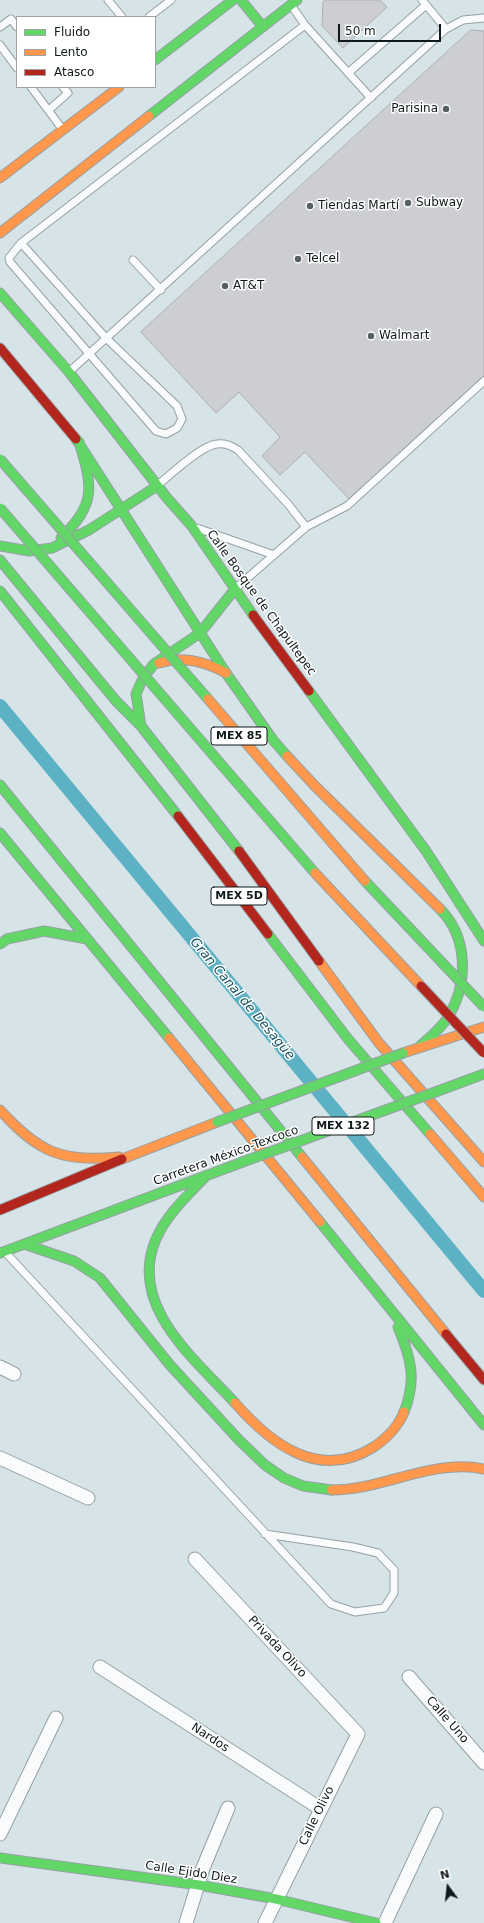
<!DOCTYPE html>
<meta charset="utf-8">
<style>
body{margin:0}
#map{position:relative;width:484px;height:1923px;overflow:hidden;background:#d6e4e8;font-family:"DejaVu Sans",sans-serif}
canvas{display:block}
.legend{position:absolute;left:16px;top:16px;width:140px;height:72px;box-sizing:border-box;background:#fff;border:1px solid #9fa3a4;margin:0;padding:5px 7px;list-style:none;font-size:12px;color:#10191b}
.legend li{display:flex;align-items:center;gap:8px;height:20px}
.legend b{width:20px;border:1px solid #9fa3a4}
.north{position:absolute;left:428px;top:1867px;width:40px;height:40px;-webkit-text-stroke:3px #fff;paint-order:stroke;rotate:345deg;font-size:11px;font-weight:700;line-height:16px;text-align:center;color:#10191b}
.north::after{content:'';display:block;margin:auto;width:14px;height:18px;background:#10191b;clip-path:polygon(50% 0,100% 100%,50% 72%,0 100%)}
.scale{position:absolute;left:338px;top:24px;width:103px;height:18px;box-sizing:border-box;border:2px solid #10191b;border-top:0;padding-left:5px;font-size:12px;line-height:14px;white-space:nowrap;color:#10191b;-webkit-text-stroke:3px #fff;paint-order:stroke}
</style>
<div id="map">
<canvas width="484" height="1923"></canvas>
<ul class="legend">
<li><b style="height:5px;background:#63d668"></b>Fluido</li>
<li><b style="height:5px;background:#ff974d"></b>Lento</li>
<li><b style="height:5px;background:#b3261e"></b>Atasco</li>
</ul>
<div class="north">N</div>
<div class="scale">50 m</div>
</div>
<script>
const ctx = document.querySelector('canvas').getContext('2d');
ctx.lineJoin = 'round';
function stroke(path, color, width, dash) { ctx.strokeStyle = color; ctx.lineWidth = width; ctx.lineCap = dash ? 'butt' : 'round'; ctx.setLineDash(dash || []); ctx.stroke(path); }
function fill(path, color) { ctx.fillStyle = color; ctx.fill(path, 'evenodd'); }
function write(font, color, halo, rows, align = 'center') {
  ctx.font = font + ' "DejaVu Sans",sans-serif'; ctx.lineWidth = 3; ctx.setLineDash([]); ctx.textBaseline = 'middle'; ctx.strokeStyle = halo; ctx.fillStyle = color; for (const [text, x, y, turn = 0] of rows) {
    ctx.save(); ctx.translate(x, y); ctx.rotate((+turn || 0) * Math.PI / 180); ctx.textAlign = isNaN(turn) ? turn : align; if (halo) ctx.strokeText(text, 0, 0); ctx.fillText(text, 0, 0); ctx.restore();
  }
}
const canal = new Path2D(`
 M 0,706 L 484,1291`);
const building = new Path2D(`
 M 326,0 L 380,0 L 387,7 L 343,48 L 322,26 L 323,2 Z
 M 471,30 L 484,31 L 484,376 L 349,499 L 305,452 L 280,475 L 262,456 L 280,437 L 239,392 L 216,413 L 141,332 Z`);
const lane = new Path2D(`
 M 108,0 L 122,17
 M 422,0 L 446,29
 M 291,5 L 305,25 L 371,98
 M 149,17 L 171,0
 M 0,27 L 11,19 L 17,27
 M 0,45 L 17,68
 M 348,73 L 426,5
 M 31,87 L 63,130
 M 49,110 L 68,93 L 63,87
 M 21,243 L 106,338 L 177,406 L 182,419 L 177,428 L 166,434 L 156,431 L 10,262 L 9,258 L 21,243 L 305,25
 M 133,260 L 161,290
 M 69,372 L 446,29 L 463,20 L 484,18
 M 159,484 C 171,474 202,445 217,444 C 226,443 231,446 238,450 L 288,504 L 306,527 L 236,588
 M 306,527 L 347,506 L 484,381
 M 197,528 L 274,555
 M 6,1253 L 331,1604 L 355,1612 L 384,1608 L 394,1593 L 394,1570 L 378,1553 L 353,1547 L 265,1534`);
const street = new Path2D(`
 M 0,1367 L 14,1374
 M 0,1458 L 88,1498
 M 195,1559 L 358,1734 L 265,1923
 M 100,1667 L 321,1809
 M 409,1677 L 484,1763
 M 0,1834 L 56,1718
 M 186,1923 L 203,1868 L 228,1808
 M 385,1923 L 436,1814`);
const fast = new Path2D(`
 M 241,0 L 263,27
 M 155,60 L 233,0
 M 149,116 L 297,0
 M 0,293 L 69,372 L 167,498 L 191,525 L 253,615
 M 76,439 L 226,673 L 273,740 L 287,756
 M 61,538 C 96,504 93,487 79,442
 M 0,546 L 29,551 L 52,548 L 89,530 L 157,486
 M 0,560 L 116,701 L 141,726 L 239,851
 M 0,591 L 178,816
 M 309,691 L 426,851 L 484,941
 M 141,726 L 136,694 L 143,678 L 154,664 L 200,633 L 235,589
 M 0,785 L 302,1157
 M 0,833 L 169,1038
 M 268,934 L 348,1039 L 430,1134
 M 0,944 L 7,939 L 44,931 L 87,939
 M 420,1046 C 430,1037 441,1029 448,1017 C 468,985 469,938 440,909
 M 438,1091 L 484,1074
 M 207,1175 C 189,1194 167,1214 156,1239 C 127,1306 196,1360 235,1403
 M 320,1222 L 484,1425
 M 24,1244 L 74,1261 L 100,1278 L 170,1365 L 239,1440 L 265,1465 L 284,1478 L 303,1486 L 332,1490
 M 0,1253 L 248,1160
 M 398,1327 C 411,1358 417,1380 404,1412
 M 0,1858 L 199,1885 L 276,1899 L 376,1923`);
const slow = new Path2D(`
 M 0,178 L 119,87
 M 0,233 L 149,116
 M 159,663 C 183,656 204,661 226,673
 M 287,756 L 315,786 L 440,909
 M 319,961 L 379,1043 L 484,1162
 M 169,1038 L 320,1222
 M 403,1053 L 484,1027
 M 0,1110 C 38,1152 62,1163 119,1157
 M 430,1134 L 484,1197
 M 302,1157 L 446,1334
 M 122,1159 L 217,1122
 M 235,1403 C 270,1443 318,1481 372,1448 C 385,1440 398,1427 404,1412
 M 332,1490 C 383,1490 433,1458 484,1469`);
const jam = new Path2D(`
 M 0,348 L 76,439
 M 253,615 L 309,691
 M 178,816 L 268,934
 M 239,851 L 319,961
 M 0,1210 L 122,1159
 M 446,1334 L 484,1380`);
const fastBridge = new Path2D(`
 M 0,459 L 208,699
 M 0,508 L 315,873
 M 365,881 L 484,1007
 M 217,1122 L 403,1053
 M 248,1160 L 438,1091`);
const slowBridge = new Path2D(`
 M 208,699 L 365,881
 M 315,873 L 421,986`);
const jamBridge = new Path2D(`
 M 421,986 L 484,1053`);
const markers = [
 [446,109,4,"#556063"],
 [408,203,4,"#556063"],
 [310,206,4,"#556063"],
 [298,259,4,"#556063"],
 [225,286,4,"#556063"],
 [371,336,4,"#556063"]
];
const shields = [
 [239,736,56],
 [239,896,56],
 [343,1126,62]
];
const shieldNames = [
 ["MEX 85",239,736],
 ["MEX 5D",239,896],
 ["MEX 132",343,1126]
];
const poiNames = [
 ["Parisina",438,109,"right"],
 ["Subway",416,203],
 ["Tiendas Martí",318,206],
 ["Telcel",306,259],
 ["AT&T",233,286],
 ["Walmart",379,336]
];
const streetNames = [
 ["Calle Bosque de Chapultepec",261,603,54],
 ["Carretera México-Texcoco",226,1156,-20],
 ["Privada Olivo",277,1647,47],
 ["Calle Uno",447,1720,49],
 ["Nardos",210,1738,33],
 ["Calle Olivo",317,1816,-64],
 ["Calle Ejido Diez",191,1873,9]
];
const waterNames = [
 ["Gran Canal de Desagüe",242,999,50]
];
stroke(canal, '#5db1c4', 14);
fill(building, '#cdced1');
stroke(building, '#acaeb1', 1);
stroke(lane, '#95a0a3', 9);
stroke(street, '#95a0a3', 15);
stroke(fast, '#95a0a3', 11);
stroke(slow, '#95a0a3', 11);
stroke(jam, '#95a0a3', 11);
stroke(lane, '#f9fbfc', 7);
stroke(street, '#f9fbfc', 13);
stroke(fast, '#63d668', 9);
stroke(slow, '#ff974d', 9);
stroke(jam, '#b3261e', 9);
stroke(fastBridge, '#95a0a3', 11, []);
stroke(slowBridge, '#95a0a3', 11, []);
stroke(jamBridge, '#95a0a3', 11, []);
stroke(fastBridge, '#63d668', 9);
stroke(slowBridge, '#ff974d', 9);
stroke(jamBridge, '#b3261e', 9);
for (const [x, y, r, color] of markers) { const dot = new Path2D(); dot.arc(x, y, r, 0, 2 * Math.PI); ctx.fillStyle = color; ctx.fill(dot); stroke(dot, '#fff', 1.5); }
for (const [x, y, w] of shields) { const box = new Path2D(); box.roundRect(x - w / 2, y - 9, w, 18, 3); ctx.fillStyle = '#fff'; ctx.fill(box); stroke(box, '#10191b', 1); }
write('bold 11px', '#10191b', null, shieldNames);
write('12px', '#10191b', '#fff', poiNames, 'left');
write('12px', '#10191b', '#fff', streetNames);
write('italic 13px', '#175361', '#fff', waterNames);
</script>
